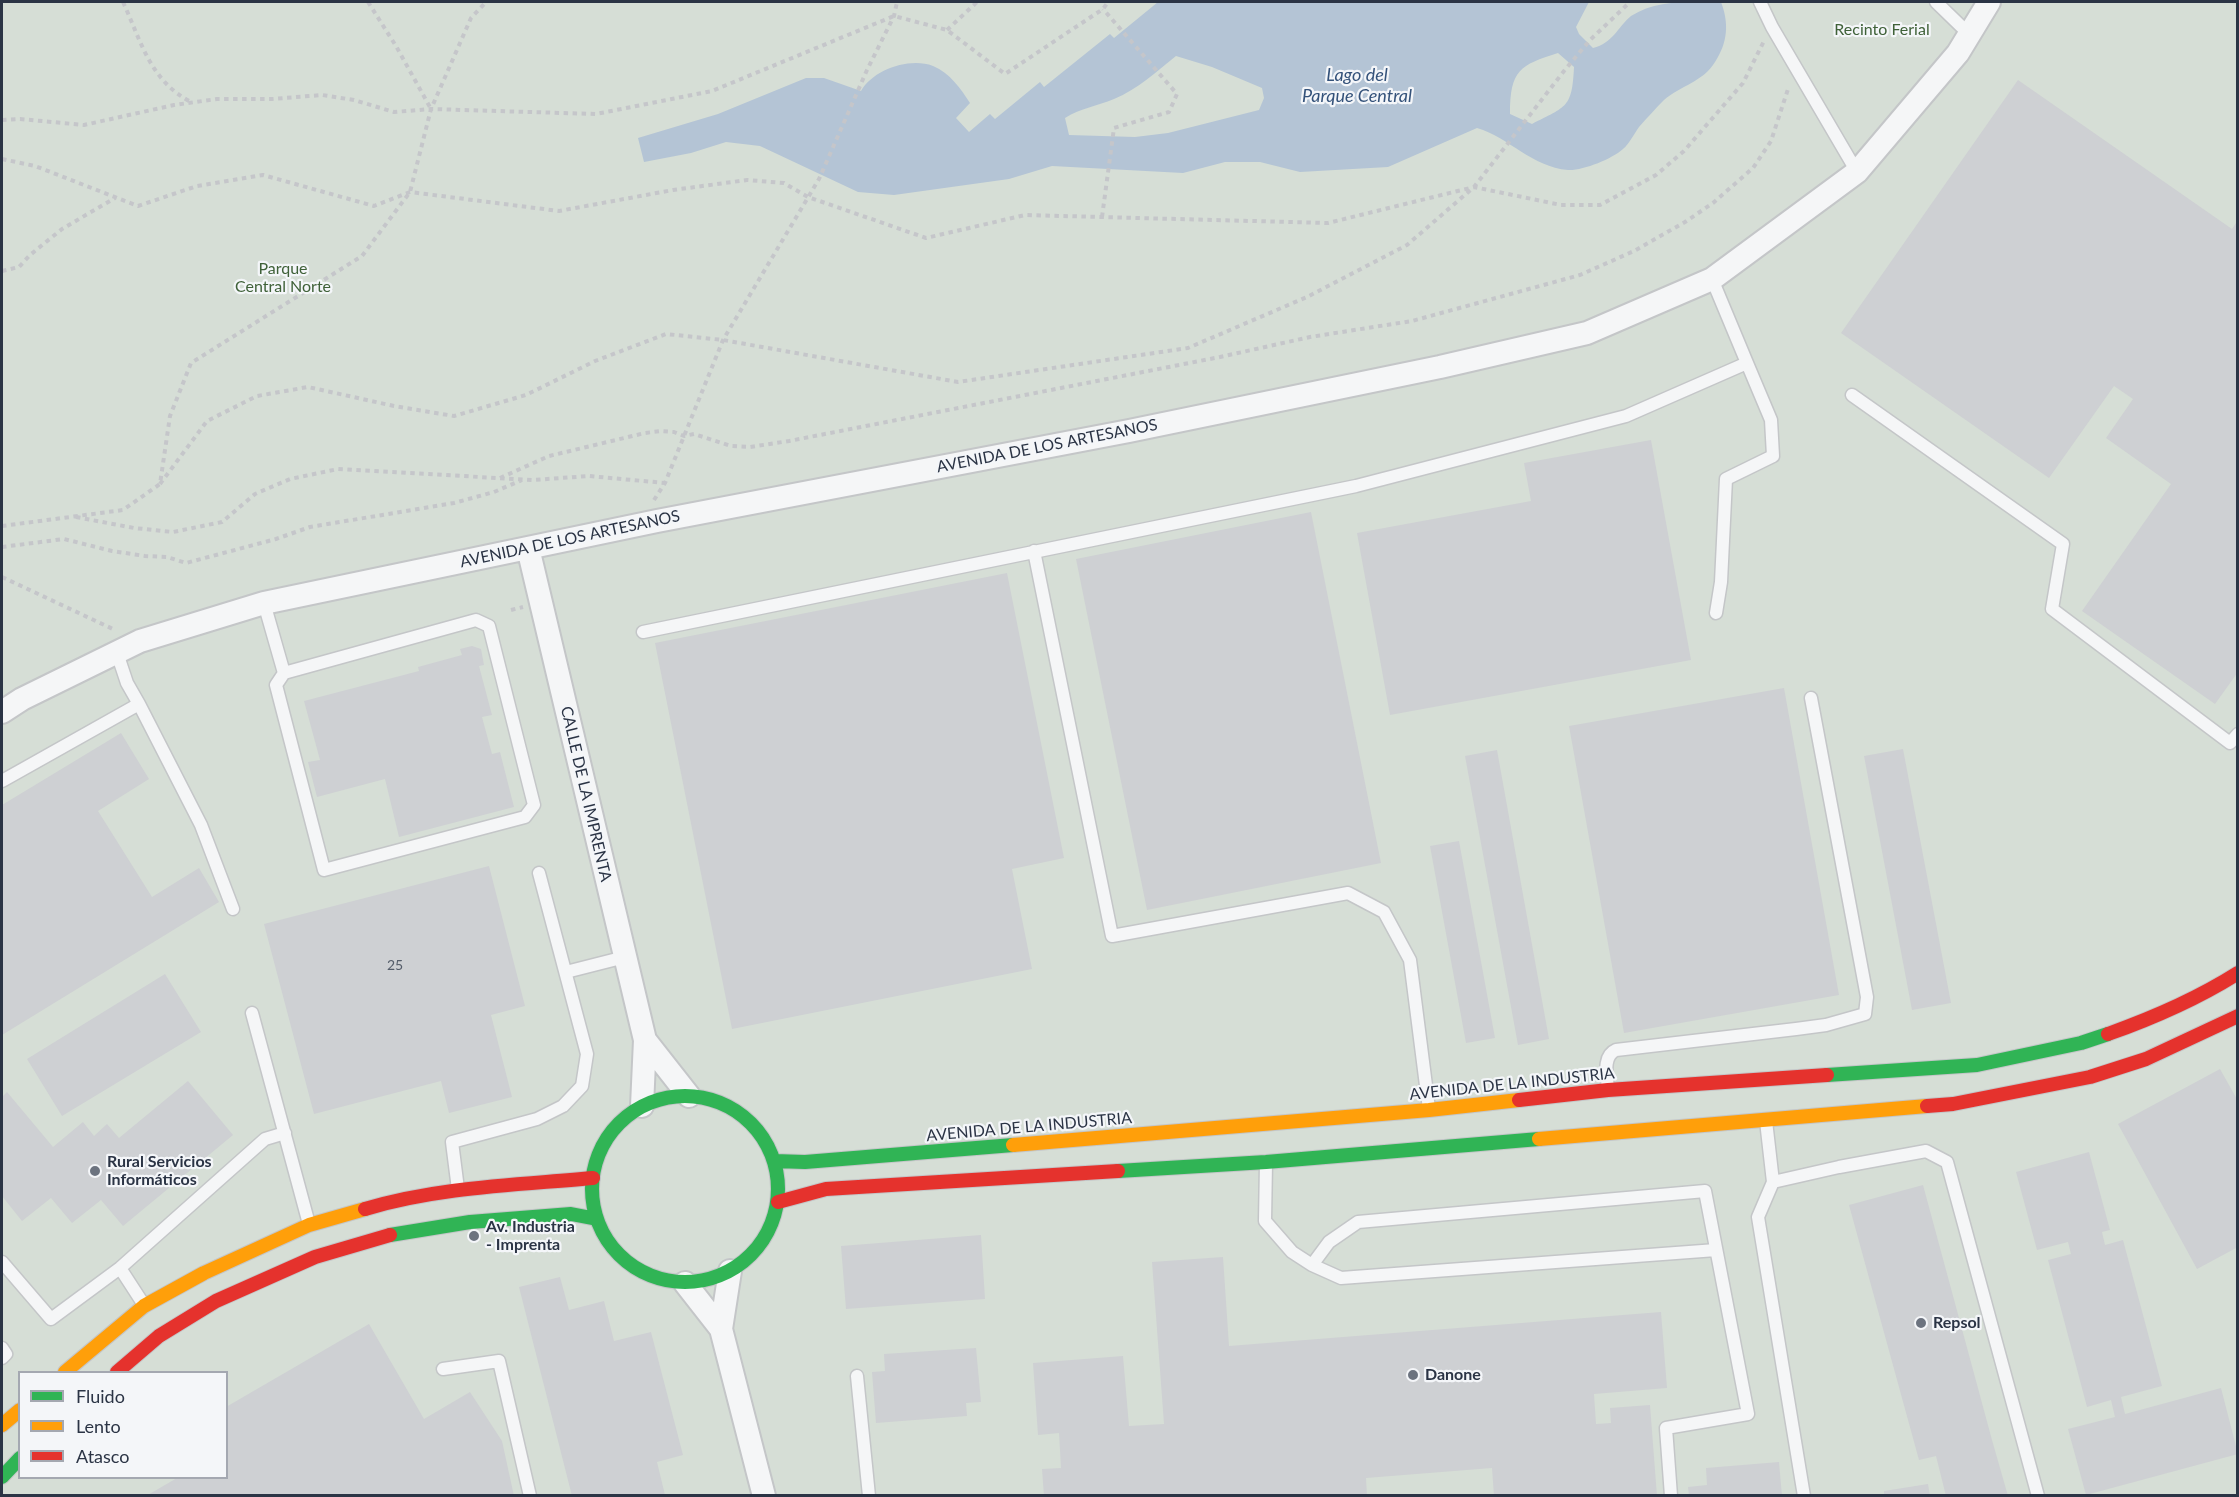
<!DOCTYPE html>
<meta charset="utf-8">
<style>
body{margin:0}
#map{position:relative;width:2239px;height:1497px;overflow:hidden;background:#e6e8ea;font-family:Lato,sans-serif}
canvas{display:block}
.frame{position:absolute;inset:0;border:3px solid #2b3445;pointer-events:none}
.legend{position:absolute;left:18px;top:1371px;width:210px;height:108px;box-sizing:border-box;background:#f4f6f9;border:2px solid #a4a8b1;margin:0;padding:8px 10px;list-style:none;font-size:18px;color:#2b3445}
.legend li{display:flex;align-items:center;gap:12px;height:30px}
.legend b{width:30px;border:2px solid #a4a8b1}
</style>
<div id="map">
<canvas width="2239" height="1497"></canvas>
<div class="frame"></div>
<ul class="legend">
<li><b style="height:8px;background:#30b455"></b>Fluido</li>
<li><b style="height:8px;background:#ff9f0a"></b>Lento</li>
<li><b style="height:8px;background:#e5322d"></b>Atasco</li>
</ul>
</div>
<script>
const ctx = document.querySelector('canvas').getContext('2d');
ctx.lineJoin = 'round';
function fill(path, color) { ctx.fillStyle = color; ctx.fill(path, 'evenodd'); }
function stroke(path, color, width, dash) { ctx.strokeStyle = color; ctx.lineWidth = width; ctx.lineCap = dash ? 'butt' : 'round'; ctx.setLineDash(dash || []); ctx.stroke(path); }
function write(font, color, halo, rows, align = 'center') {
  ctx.font = font + ' Lato,sans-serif'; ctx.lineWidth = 4.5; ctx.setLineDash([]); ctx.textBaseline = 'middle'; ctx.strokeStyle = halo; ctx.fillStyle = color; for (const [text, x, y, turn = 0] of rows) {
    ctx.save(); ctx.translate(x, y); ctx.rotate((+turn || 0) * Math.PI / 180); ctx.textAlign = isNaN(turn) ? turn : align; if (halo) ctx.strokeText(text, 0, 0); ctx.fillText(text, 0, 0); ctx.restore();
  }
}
const green = new Path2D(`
 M 2,2 L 2237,2 L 2237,1495 L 2,1496 ZM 20,1372 L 226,1372 L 226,1478 L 20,1478 Z`);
const water = new Path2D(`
 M 1158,2 L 1589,2 L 1576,27 L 1579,34 L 1593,48 C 1613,43 1617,28 1631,16 C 1656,0 1690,1 1721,2 C 1729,23 1728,42 1715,62 C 1703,82 1680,86 1664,100 C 1656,108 1647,118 1639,127 C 1634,134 1629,144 1623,149 C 1612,159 1582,171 1568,170 C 1532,167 1510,138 1477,128 L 1388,167 L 1300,172 L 1260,162 L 1225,162 L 1183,173 L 1052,166 L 1009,179 L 894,195 L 858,192 L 760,146 L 726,142 L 691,153 L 644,162 L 638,138 L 718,114 L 806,78 L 824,78 L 861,91 C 873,70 909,57 933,66 C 950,73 961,89 970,103 L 956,118 L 969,132 L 990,114 L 995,119 L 1040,82 L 1044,87 L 1110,34 L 1114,38 ZM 1558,53 L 1574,67 C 1572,108 1567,106 1532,124 L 1510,114 C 1510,70 1520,65 1558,53 ZM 1176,56 L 1212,67 L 1262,88 L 1264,98 L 1259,110 L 1168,133 L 1135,137 L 1069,135 L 1065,118 C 1081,108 1097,106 1114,99 C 1138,89 1156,72 1176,56 Z`);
const building = new Path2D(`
 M 2018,80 L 2232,229 L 2238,220 L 2238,672 L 2215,704 L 2082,611 L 2171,484 L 2106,438 L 2133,399 L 2114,386 L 2049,478 L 1841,333 Z
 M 1651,440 L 1691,660 L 1390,715 L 1357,533 L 1531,501 L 1524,463 Z
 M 1311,512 L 1381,863 L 1147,910 L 1076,559 Z
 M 1007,573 L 1064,858 L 1012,869 L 1032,969 L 732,1029 L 655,643 Z
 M 472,646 L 481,649 L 484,665 L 479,666 L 492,715 L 482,717 L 492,754 L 500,752 L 514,807 L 399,837 L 385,779 L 317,797 L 308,762 L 320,760 L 304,701 L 419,671 L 418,667 L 462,655 L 460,649 Z
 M 1784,688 L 1839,995 L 1624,1033 L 1569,726 Z
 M 121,733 L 149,779 L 98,811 L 152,897 L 199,868 L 219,902 L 2,1035 L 2,805 Z
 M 1903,749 L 1951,1003 L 1912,1010 L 1864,756 Z
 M 1497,750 L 1549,1039 L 1518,1045 L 1465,756 Z
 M 1459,841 L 1495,1038 L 1466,1043 L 1430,846 Z
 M 489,866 L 525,1006 L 491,1015 L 512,1097 L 449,1113 L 441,1081 L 314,1114 L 264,924 Z
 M 165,974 L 201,1032 L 62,1116 L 27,1059 Z
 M 2220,1069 L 2238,1101 L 2238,1247 L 2197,1269 L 2118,1124 Z
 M 188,1081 L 233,1135 L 123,1226 L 101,1200 L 72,1223 L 51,1198 L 22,1221 L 2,1196 L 2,1097 L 7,1092 L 53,1147 L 83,1122 L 94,1136 L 107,1124 L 119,1138 Z
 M 2089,1152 L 2110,1230 L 2102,1232 L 2105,1245 L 2123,1240 L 2162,1386 L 2121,1397 L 2125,1414 L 2221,1388 L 2238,1454 L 2086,1495 L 2068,1429 L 2115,1417 L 2111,1400 L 2087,1407 L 2048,1260 L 2071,1254 L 2068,1242 L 2037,1250 L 2016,1172 Z
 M 1923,1185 L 1992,1440 L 2008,1496 L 1946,1496 L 1936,1456 L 1919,1460 L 1849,1205 Z
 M 981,1235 L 985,1299 L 846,1309 L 841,1246 Z
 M 1223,1257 L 1229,1346 L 1661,1312 L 1667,1388 L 1594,1394 L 1596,1424 L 1611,1423 L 1610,1408 L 1650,1405 L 1657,1496 L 1494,1496 L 1492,1468 L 1366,1478 L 1367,1496 L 1044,1496 L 1042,1469 L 1061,1468 L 1059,1433 L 1038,1435 L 1033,1363 L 1123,1356 L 1129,1426 L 1164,1424 L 1152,1262 Z
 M 560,1277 L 569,1310 L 604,1301 L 614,1341 L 651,1332 L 683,1455 L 657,1462 L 665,1495 L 572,1496 L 519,1287 Z
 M 369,1324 L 424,1419 L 470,1392 L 502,1441 L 514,1496 L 146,1496 L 177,1478 L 226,1478 L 226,1407 Z
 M 976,1348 L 981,1402 L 966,1403 L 967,1416 L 876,1423 L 872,1372 L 885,1371 L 884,1354 Z
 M 1779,1462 L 1782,1496 L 1689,1496 L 1688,1487 L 1707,1485 L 1706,1468 Z
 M 1928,1484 L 1930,1496 L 1884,1496 L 1884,1491 Z`);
const path = new Path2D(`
 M 123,2 C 141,41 150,81 191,102
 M 368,2 L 396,46 L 431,109
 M 947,30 L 977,2
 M 2,120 L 20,119 L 84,125 L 174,105 L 217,99 L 272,99 L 322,95 L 354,100 L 394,112 L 431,109 L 596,114 L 712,91 L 894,16 L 947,30 L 1005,74 L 1103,9 L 1108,2
 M 2,159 L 35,166 L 138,206 L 197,186 L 263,175 L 374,206 L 410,192 L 559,211 L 673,190 L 747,180 L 784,183 L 808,197 L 926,238 L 1025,215 L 1328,223 L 1474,187 L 1561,205 L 1600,205 L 1656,175 L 1684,151 L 1743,83 L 1764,41
 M 1102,217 L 1114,128 L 1169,112 L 1177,94 L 1103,9
 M 2,271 L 19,267 L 30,255 L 62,229 L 115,198
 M 500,478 L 549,456 L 645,433 L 661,431 L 674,432 L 684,436 L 694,434 L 731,446 L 750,447 L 789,441 L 1220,357 L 1310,337 L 1412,321 L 1580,275 L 1634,251 L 1685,222 L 1713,203 L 1753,168 L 1771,141 L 1789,86
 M 160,484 L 207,421 L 257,396 L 308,387 L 394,406 L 454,416 L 526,395 L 595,361 L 666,334 L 723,340 L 958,382 L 1188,348 L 1307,297 L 1407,245 L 1474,187 L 1564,71 L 1590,40 L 1630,2
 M 654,500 L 665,483 L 723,340 L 819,179 L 867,70 L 894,16 L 897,2
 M 76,517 L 134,528 L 173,532 L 222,522 L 255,494 L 290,479 L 338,469 L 533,480 L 589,476 L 665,483
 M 2,526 L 123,510 L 160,484 L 170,416 L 191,363 L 362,256 L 410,192 L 431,109 L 471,18 L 486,2
 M 2,547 L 64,539 L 112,551 L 145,556 L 167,557 L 186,563 L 276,539 L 310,527 L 454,503 L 494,492 L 522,480
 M 2,577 L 115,630
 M 511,610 L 523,607`);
const lane = new Path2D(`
 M 1760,2 L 1772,27 L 1857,172
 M 1936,2 L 1970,35
 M 1852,395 L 2063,544 L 2052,609 L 2230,743 L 2238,734
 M 1034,551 L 1112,936 L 1348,893 L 1384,912 L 1410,960 L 1429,1109
 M 264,603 L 284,673 L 476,620 L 489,626 L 534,805 L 525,817 L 324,870 L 276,685 L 284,673
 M 1716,613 L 1721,582 L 1726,479 L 1773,456 L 1771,420 L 1747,363
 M 643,632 L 1356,486 L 1626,416 L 1747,363 L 1712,279
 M 117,653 L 127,683 L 139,704
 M 2,781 L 139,704 L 201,825 L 233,909
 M 566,972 L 625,957
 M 252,1013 L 309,1224
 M 1608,1089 C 1607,1076 1602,1056 1616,1050 L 1796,1029 L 1826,1025 L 1865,1014 L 1867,997 L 1811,698
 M 1766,1121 L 1773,1182 L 1758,1217 L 1804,1496
 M 1266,1163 L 1265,1221 L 1292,1252 L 1312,1265 L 1341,1278 L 1716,1250
 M 1773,1182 L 1839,1167 L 1926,1151 L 1947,1162 L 2038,1496
 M 458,1189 L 452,1142 L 537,1119 L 563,1106 L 582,1086 L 587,1054 L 539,873
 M 2,1262 L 51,1319 L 120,1268 L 265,1139 L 285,1133
 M 1312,1265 L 1329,1242 L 1358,1222 L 1705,1191 L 1748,1414 L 1666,1428 L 1671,1496
 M 120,1268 L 144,1305
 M 2,1348 L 6,1354 L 2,1358
 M 443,1369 L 499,1361 L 530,1496
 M 857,1376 L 869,1496`);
const street = new Path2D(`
 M 528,548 L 645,1040 L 642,1106
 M 2,712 L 22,699 L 140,641 L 264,603 L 657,521 L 1129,431 L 1440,367 L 1587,333 L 1712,279 L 1857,172 L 1958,53 L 1989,2
 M 645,1040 L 689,1096
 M 730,1271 L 721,1329 L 764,1496
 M 685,1283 L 721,1329`);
const fast = new Path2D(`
 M 1827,1075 L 1977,1065 L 2081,1043 L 2108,1034
 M592 1189a93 93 0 1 1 186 0a93 93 0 1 1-186 0Z
 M 774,1161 L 805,1162 L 1013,1145
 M 1118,1171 L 1266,1162 L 1539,1139
 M 390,1235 L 470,1222 L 571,1214 L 597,1219
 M 2,1477 L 20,1458`);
const slow = new Path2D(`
 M 1539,1139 L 1927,1106
 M 1013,1145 L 1429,1110 L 1519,1100
 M 65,1372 L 144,1306 L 204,1273 L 309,1225 L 365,1209
 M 2,1425 L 20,1410`);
const jam = new Path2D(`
 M 2108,1034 C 2153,1018 2197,999 2238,973
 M 1519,1100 L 1608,1090 L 1827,1075
 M 1927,1106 L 1953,1104 L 2090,1077 L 2146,1059 L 2238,1016
 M 778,1202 L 826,1189 L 1118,1171
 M 365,1209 C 438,1187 517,1185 593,1178
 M 117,1372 L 159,1336 L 216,1301 L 315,1257 L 390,1235`);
const markers = [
 [95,1171,6,"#6c737f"],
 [474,1236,6,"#6c737f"],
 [1921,1323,6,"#6c737f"],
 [1413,1375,6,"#6c737f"]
];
const numberNames = [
 ["25",395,965]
];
const parkNames = [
 ["Recinto Ferial",1882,30],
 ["Parque",283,269],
 ["Central Norte",283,287]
];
const streetNames = [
 ["AVENIDA DE LOS ARTESANOS",1047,446,-11],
 ["AVENIDA DE LOS ARTESANOS",570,539,-12],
 ["CALLE DE LA IMPRENTA",586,794,77],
 ["AVENIDA DE LA INDUSTRIA",1512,1084,-6],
 ["AVENIDA DE LA INDUSTRIA",1029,1127,-5]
];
const poiNames = [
 ["Rural Servicios",107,1162],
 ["Informáticos",107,1180],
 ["Av. Industria",486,1227],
 ["- Imprenta",486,1245],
 ["Repsol",1933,1323],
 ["Danone",1425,1375]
];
const waterNames = [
 ["Lago del",1357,75],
 ["Parque Central",1357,96]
];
fill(green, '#d6ded6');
fill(water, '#b4c4d5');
fill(building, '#ced0d3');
stroke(lane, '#c4c6c8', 15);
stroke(street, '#c4c6c8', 26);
stroke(fast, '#c4c6c8', 16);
stroke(slow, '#c4c6c8', 16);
stroke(jam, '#c4c6c8', 16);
stroke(path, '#c5c6ca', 4, [4.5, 4.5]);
stroke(lane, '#f5f6f7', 12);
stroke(street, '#f5f6f7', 22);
stroke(fast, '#30b455', 14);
stroke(slow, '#ff9f0a', 14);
stroke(jam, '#e5322d', 14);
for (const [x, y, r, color] of markers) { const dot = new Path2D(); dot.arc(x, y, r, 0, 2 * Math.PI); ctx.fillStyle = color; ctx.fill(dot); stroke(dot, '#f4f6f9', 2); }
write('14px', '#545c69', null, numberNames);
write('16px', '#3f6138', '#f4f6f9', parkNames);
write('16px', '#2b3445', '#f4f6f9', streetNames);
write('bold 16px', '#2b3445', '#f4f6f9', poiNames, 'left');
write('italic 18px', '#34527a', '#f4f6f9', waterNames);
</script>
